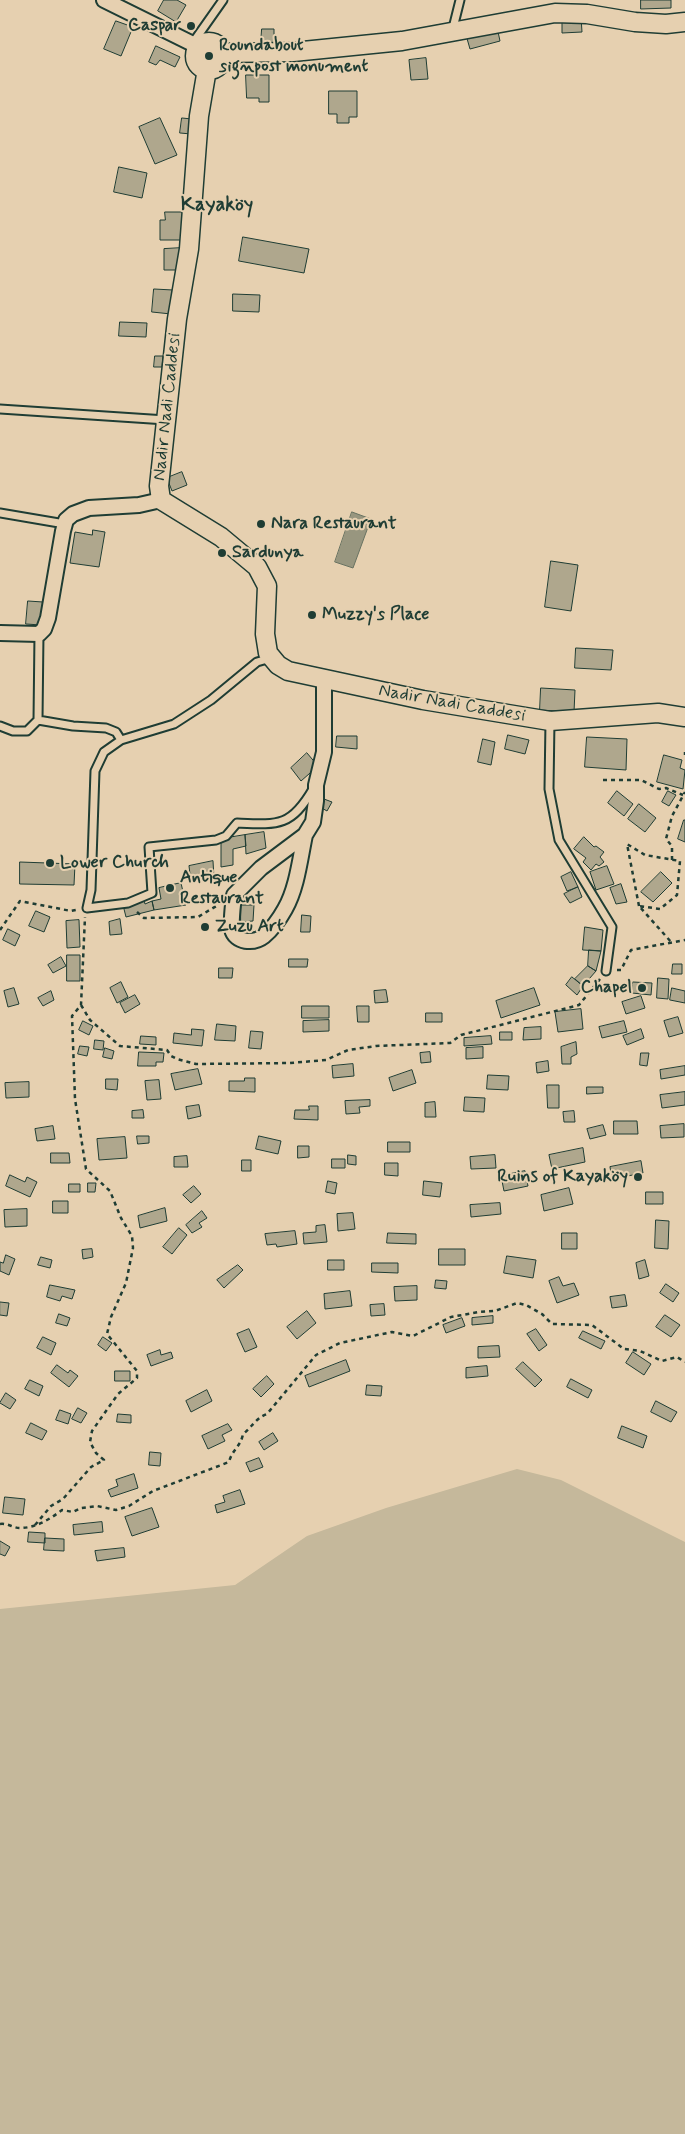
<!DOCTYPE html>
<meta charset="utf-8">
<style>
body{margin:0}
canvas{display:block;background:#e6d0b0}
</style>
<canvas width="685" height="2134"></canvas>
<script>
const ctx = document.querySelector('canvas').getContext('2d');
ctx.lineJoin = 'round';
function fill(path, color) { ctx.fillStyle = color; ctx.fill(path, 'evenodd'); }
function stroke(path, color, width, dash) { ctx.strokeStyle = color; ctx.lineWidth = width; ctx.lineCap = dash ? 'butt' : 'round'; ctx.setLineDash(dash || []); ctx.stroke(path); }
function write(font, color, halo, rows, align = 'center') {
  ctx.font = font + ' Mynerve,sans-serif'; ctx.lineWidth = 4; ctx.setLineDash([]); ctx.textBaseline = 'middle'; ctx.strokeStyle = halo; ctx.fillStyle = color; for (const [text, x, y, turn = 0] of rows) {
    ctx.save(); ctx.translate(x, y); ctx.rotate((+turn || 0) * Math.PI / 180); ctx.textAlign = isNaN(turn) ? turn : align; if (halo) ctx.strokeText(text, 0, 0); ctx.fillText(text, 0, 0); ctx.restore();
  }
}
const green = new Path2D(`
 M 517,1469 L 561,1480 L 685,1542 L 685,2134 L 0,2134 L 0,1609 L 235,1585 L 307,1536 L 386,1508 Z`);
const water = new Path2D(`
 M 352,512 L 371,519 L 353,568 L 335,562 Z`);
const building = new Path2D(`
 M 164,0 L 177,0 L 186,5 L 176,22 L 158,11 Z
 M 641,0 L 671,0 L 671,8 L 641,9 Z
 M 581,17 L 582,32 L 562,33 L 562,18 Z
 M 116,21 L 133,27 L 121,56 L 104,49 Z
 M 497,27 L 500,41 L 470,49 L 466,35 Z
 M 262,29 L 274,29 L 274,45 L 261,44 Z
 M 156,46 L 180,57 L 175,67 L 160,60 L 156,65 L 149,62 Z
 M 426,58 L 428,79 L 411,80 L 409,60 Z
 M 246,75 L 269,75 L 269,102 L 259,102 L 259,98 L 247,98 Z
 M 329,91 L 357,91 L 357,117 L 349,117 L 349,123 L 337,123 L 337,114 L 329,114 Z
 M 160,118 L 177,155 L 155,164 L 139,127 Z
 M 182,118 L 192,119 L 191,134 L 180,133 Z
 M 119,167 L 147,173 L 142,198 L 114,192 Z
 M 165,212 L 185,212 L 185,240 L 160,240 L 160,220 L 165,220 Z
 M 243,237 L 309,249 L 304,273 L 239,261 Z
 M 182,248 L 182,270 L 164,270 L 164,249 Z
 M 154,289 L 173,290 L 171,314 L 152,312 Z
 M 233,294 L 260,295 L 259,312 L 233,311 Z
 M 120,322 L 147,323 L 146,337 L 119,336 Z
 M 155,356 L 163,356 L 162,367 L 154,367 Z
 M 182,472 L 187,485 L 172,491 L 167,478 Z
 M 93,530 L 105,532 L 99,567 L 70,563 L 75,532 L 92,535 Z
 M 551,561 L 578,565 L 571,611 L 545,607 Z
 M 28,601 L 43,602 L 41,625 L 26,624 Z
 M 576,648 L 613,650 L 611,670 L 575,668 Z
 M 541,688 L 575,690 L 574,712 L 540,710 Z
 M 508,735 L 529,740 L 525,754 L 505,749 Z
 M 337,736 L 357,736 L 357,749 L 336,747 Z
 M 587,737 L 627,739 L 626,770 L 585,767 Z
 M 483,739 L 495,742 L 491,765 L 478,762 Z
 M 307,753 L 318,766 L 301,781 L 291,768 Z
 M 664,755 L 682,760 L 680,768 L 685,770 L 683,789 L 657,782 Z
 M 617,791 L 633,804 L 624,816 L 608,803 Z
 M 668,791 L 676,795 L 669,806 L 662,802 Z
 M 324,799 L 332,802 L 327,811 L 320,807 Z
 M 639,804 L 656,818 L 645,832 L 628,819 Z
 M 684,820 L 685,820 L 685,842 L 678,839 Z
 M 264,832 L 266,848 L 246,854 L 245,835 Z
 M 245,835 L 246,846 L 233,849 L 233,865 L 221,867 L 221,839 Z
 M 584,837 L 594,847 L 596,846 L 604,852 L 600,857 L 604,862 L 599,866 L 596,864 L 591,870 L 583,862 L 586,858 L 574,849 Z
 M 213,861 L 214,878 L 191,883 L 189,866 Z
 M 20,862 L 75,864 L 74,885 L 20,884 Z
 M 607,866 L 614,884 L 596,890 L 590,872 Z
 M 571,872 L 578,887 L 567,891 L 561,877 Z
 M 661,872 L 672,883 L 653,902 L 641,892 Z
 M 181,883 L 186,905 L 154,910 L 152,901 L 161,899 L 159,888 Z
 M 621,884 L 627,902 L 616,904 L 610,888 Z
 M 578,887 L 582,897 L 570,903 L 564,894 Z
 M 144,900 L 145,904 L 152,901 L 154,910 L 126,917 L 123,905 Z
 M 241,905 L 254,905 L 253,921 L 241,922 Z
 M 36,911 L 50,917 L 44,932 L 29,926 Z
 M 302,915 L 311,916 L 310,932 L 301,932 Z
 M 120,919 L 122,934 L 110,935 L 109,922 Z
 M 79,920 L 80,947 L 67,948 L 66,921 Z
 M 585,927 L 603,930 L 601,951 L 583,950 Z
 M 8,929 L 20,935 L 15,946 L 3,940 Z
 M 589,950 L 601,951 L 596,971 L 588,966 Z
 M 67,955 L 80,955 L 80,981 L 67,981 Z
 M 61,957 L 66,966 L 53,973 L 48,965 Z
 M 289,959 L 308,959 L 307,967 L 289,967 Z
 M 673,964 L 682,964 L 682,974 L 672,974 Z
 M 588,966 L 596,971 L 583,986 L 575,979 Z
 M 219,968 L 233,968 L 232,978 L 219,978 Z
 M 572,977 L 583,986 L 577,995 L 566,985 Z
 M 658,978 L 669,979 L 668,999 L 657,998 Z
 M 121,982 L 128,997 L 117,1003 L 110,988 Z
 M 633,982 L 652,983 L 651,995 L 632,993 Z
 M 14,988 L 19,1004 L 8,1007 L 4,991 Z
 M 534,988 L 540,1005 L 501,1018 L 496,1001 Z
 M 672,988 L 685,991 L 685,1003 L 670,1000 Z
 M 386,990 L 388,1002 L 375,1003 L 374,991 Z
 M 51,991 L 54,1000 L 43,1006 L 38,998 Z
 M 135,995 L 140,1004 L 125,1013 L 120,1003 Z
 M 641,996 L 645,1008 L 626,1014 L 622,1002 Z
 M 302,1006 L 329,1006 L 329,1018 L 302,1018 Z
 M 357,1006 L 369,1006 L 369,1022 L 358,1022 Z
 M 581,1009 L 583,1029 L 558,1032 L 555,1012 Z
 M 426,1013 L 442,1013 L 442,1022 L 426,1022 Z
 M 678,1017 L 683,1033 L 669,1037 L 664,1021 Z
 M 329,1020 L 329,1031 L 303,1032 L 303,1021 Z
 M 83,1021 L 93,1026 L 89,1035 L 79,1030 Z
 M 624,1021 L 627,1032 L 602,1038 L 599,1027 Z
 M 217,1024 L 236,1026 L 235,1041 L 215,1040 Z
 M 541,1027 L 541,1039 L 523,1040 L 524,1028 Z
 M 192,1029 L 204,1030 L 202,1046 L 173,1043 L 174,1033 L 191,1035 Z
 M 641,1029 L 644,1038 L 627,1045 L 623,1036 Z
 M 251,1031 L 263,1032 L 261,1049 L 249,1048 Z
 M 500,1032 L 512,1032 L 512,1040 L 500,1040 Z
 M 141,1036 L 156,1037 L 156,1045 L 140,1044 Z
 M 491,1036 L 492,1044 L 464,1046 L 464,1038 Z
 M 95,1040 L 104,1041 L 103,1050 L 94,1049 Z
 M 576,1042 L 577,1054 L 571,1057 L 571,1064 L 562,1064 L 561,1047 Z
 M 80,1046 L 89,1047 L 87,1056 L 78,1054 Z
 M 483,1047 L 483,1058 L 466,1059 L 466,1048 Z
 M 105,1048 L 114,1051 L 112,1059 L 103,1057 Z
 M 139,1052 L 164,1053 L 163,1062 L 156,1062 L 156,1066 L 138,1066 Z
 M 430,1052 L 431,1062 L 421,1063 L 420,1053 Z
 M 641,1053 L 649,1053 L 647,1066 L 640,1065 Z
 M 548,1061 L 549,1071 L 537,1073 L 536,1063 Z
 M 353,1064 L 354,1076 L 333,1078 L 332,1066 Z
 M 685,1066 L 685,1075 L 661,1079 L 660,1070 Z
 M 198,1069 L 202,1084 L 175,1090 L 171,1074 Z
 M 412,1070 L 416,1083 L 393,1091 L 389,1078 Z
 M 488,1075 L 509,1076 L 508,1090 L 487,1089 Z
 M 245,1078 L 255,1078 L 255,1092 L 229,1091 L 229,1081 L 244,1081 Z
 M 106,1079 L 118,1079 L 117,1090 L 106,1089 Z
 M 159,1080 L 161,1099 L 147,1100 L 145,1081 Z
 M 29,1082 L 29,1097 L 6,1098 L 5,1083 Z
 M 547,1085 L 559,1085 L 559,1108 L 548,1108 Z
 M 587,1087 L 603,1087 L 603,1093 L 587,1094 Z
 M 685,1092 L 685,1105 L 662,1108 L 660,1095 Z
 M 465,1097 L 485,1098 L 484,1112 L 464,1111 Z
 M 370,1100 L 370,1106 L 359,1107 L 360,1113 L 346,1114 L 345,1101 Z
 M 435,1102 L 436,1117 L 425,1117 L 425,1103 Z
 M 199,1105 L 201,1116 L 188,1119 L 186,1107 Z
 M 309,1106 L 318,1106 L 318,1120 L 294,1119 L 295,1110 L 309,1110 Z
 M 143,1110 L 144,1118 L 132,1118 L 132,1111 Z
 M 574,1111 L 575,1122 L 564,1122 L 563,1112 Z
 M 614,1121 L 637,1121 L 638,1134 L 614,1134 Z
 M 684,1124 L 684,1137 L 661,1138 L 660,1126 Z
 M 603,1125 L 606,1135 L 590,1139 L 587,1129 Z
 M 53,1126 L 55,1139 L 37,1141 L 35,1129 Z
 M 137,1136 L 149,1136 L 149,1143 L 138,1144 Z
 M 259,1136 L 281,1141 L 278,1154 L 256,1149 Z
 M 125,1137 L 127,1158 L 99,1160 L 97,1139 Z
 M 388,1142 L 410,1142 L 410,1152 L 388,1152 Z
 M 298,1146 L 309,1146 L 309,1157 L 298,1158 Z
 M 583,1148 L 585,1162 L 552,1169 L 549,1155 Z
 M 51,1153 L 69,1153 L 70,1163 L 51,1163 Z
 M 348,1155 L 356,1156 L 356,1165 L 348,1164 Z
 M 495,1155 L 496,1168 L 471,1169 L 470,1157 Z
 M 187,1156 L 188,1167 L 174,1167 L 174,1157 Z
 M 332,1159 L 345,1159 L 345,1168 L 332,1168 Z
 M 242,1160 L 251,1160 L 251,1171 L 242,1171 Z
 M 641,1161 L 643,1173 L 612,1179 L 610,1167 Z
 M 385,1163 L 398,1163 L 398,1176 L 385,1175 Z
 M 525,1171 L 528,1186 L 504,1191 L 501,1176 Z
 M 10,1175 L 25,1182 L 27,1177 L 37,1182 L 30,1197 L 6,1186 Z
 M 328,1181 L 337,1183 L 335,1194 L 326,1192 Z
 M 424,1181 L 442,1183 L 440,1197 L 423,1195 Z
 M 88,1183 L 96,1183 L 95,1192 L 88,1192 Z
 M 69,1184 L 80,1184 L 80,1192 L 69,1192 Z
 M 194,1186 L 201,1194 L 191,1203 L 183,1195 Z
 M 569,1188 L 573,1204 L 544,1211 L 541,1195 Z
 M 646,1192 L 663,1192 L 663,1204 L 646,1204 Z
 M 53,1201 L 68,1201 L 68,1213 L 53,1213 Z
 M 500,1203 L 501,1214 L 471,1217 L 470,1205 Z
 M 165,1208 L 167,1221 L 140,1228 L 138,1216 Z
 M 27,1209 L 27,1226 L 5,1227 L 4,1210 Z
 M 202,1211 L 207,1218 L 199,1223 L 202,1227 L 192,1233 L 186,1225 Z
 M 353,1213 L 355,1229 L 338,1231 L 337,1214 Z
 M 656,1220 L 669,1221 L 668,1249 L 655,1248 Z
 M 325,1225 L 327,1242 L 304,1244 L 303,1233 L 316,1232 L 316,1226 Z
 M 179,1228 L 187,1235 L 172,1254 L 163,1247 Z
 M 295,1231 L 297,1244 L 277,1247 L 276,1244 L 267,1245 L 265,1234 Z
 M 388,1233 L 416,1234 L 416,1244 L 387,1243 Z
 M 562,1233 L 577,1233 L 577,1249 L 562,1249 Z
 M 92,1249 L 93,1257 L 83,1259 L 82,1250 Z
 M 439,1249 L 465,1249 L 465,1265 L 439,1265 Z
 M 6,1255 L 15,1259 L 9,1275 L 0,1271 L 0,1262 L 3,1263 Z
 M 507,1256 L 536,1260 L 533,1278 L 504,1273 Z
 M 41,1257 L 52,1260 L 50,1268 L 38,1265 Z
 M 328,1260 L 344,1260 L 344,1270 L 328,1270 Z
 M 645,1260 L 649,1276 L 639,1279 L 636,1263 Z
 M 372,1263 L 398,1263 L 398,1273 L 372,1272 Z
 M 238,1265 L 243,1270 L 224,1288 L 217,1280 Z
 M 559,1277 L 563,1286 L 574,1283 L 579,1295 L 557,1303 L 549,1281 Z
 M 436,1280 L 447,1281 L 446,1289 L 435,1288 Z
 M 666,1284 L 679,1293 L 673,1302 L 660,1293 Z
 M 50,1285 L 75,1290 L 72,1299 L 62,1296 L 60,1301 L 47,1297 Z
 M 417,1286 L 417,1300 L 395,1301 L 394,1287 Z
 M 350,1291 L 352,1306 L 325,1309 L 324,1294 Z
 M 625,1295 L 627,1306 L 612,1308 L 610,1297 Z
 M 0,1302 L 9,1303 L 7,1316 L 0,1315 Z
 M 384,1304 L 385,1315 L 371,1316 L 370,1305 Z
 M 307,1311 L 316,1323 L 297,1339 L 287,1327 Z
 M 59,1314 L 70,1318 L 67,1326 L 56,1323 Z
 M 665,1315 L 680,1325 L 671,1337 L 656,1327 Z
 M 493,1316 L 493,1323 L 472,1325 L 472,1318 Z
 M 462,1318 L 465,1326 L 446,1333 L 443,1325 Z
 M 249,1329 L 257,1347 L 245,1352 L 237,1334 Z
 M 536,1329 L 547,1345 L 539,1351 L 527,1334 Z
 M 583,1331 L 605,1341 L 601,1349 L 579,1338 Z
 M 43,1337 L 56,1343 L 51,1355 L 37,1348 Z
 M 103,1337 L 112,1343 L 106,1351 L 98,1345 Z
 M 499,1346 L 500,1357 L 478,1358 L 478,1347 Z
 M 160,1350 L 161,1355 L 171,1352 L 173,1358 L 151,1366 L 147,1355 Z
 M 633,1352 L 651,1364 L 644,1375 L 626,1363 Z
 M 346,1360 L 350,1371 L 309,1387 L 305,1376 Z
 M 523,1362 L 542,1380 L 535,1387 L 516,1369 Z
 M 57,1365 L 68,1373 L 70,1370 L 78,1376 L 69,1387 L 51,1373 Z
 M 487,1366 L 488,1376 L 466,1378 L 466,1368 Z
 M 115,1371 L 130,1371 L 130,1381 L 115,1381 Z
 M 267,1376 L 274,1384 L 261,1397 L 253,1389 Z
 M 571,1379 L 592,1390 L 588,1398 L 567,1387 Z
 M 30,1380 L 43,1386 L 39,1396 L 25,1389 Z
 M 367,1385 L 382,1386 L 381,1396 L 366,1395 Z
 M 207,1390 L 212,1401 L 191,1412 L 186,1401 Z
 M 6,1393 L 16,1400 L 10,1409 L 0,1403 Z
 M 656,1401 L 677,1412 L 671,1422 L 651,1412 Z
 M 78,1408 L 87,1413 L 81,1423 L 72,1419 Z
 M 60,1410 L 71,1414 L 68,1424 L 56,1420 Z
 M 118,1414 L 131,1415 L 131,1423 L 117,1422 Z
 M 31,1423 L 47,1431 L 42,1440 L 26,1433 Z
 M 228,1424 L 232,1430 L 222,1435 L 225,1441 L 208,1449 L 202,1436 Z
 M 622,1426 L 647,1436 L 643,1448 L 618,1438 Z
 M 273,1433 L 278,1441 L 264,1450 L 259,1442 Z
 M 150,1452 L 161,1453 L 160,1466 L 149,1465 Z
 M 259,1458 L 263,1467 L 250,1472 L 246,1463 Z
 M 134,1474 L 138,1488 L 111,1497 L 108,1490 L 118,1486 L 116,1480 Z
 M 240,1490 L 245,1504 L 217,1513 L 215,1505 L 225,1502 L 223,1496 Z
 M 5,1497 L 25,1499 L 23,1515 L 3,1513 Z
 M 152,1508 L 159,1527 L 132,1536 L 125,1517 Z
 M 102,1522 L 103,1532 L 74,1535 L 73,1525 Z
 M 29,1532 L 45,1533 L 45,1543 L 28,1542 Z
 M 45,1538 L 64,1539 L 64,1551 L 44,1550 Z
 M 0,1541 L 10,1547 L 5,1556 L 0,1554 Z
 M 124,1548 L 125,1557 L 97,1561 L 95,1551 Z`);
const path = new Path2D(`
 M 685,752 L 685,755
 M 603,780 L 641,780 L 659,789 L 666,788 L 683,795
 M 672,860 L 672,846 L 666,839 L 672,816 L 685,792
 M 639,906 L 627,844 L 645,855 L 680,861 L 677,895 L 660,909 L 639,906 L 672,943
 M 137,912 L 144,918 L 198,917 L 218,905
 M 0,930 L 20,901 L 71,911 L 76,910
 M 617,970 L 621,970 L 631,950 L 685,940
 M 81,1005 L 90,1020 L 120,1046 L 167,1050 L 171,1056 L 177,1059 L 196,1064 L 290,1063 L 326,1060 L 348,1050 L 376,1046 L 450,1043 L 461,1035 L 579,1005 L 600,979
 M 0,1524 C 8,1523 13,1528 20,1528 C 36,1528 50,1519 62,1510 L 73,1512 L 81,1508 L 97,1506 L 116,1510 L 129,1506 L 153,1491 L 229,1462 C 232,1450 241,1446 243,1434 C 252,1427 256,1418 267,1414 L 316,1355 L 340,1343 L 392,1332 L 413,1336 L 451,1317 L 479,1312 L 495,1311 L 517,1303 L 526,1305 L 542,1314 L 552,1324 L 592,1325 L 624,1349 L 640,1351 L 662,1361 L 677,1357 L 685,1362
 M 35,1525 L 51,1506 L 63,1499 L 91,1467 L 104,1460 L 96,1453 L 90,1442 L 92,1431 L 118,1394 L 137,1378 L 137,1371 L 107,1334 L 111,1317 L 126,1283 L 133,1248 L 132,1236 L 121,1218 L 110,1191 L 86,1169 L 75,1099 L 72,1016 L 81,1005 L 85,917`);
const service = new Path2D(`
 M 452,32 L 460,0
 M 192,44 L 223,0
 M 0,409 L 166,420
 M 0,513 L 65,524
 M 271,658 L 257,662 L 211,700 L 174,724 L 121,740 L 104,752 L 95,771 L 91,890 L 87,908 L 128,903 L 152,893 L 149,847 L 216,840 L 226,836 L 237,823 C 278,825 291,827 313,789
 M 38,720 L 73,726 L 106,728 L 116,732 L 121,740
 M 550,721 L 549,789 L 559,840 L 612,927 L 606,971
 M 0,726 L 13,731 L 27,731 L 38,720 L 39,634`);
const minor = new Path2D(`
 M 104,0 L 199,47
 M 0,633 L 39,634 L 44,629 L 48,618 L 63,531 L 66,520 L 73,514 L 89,508 L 139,505 L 161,500
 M 305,835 C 300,859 297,888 285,909 C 280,918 271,930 264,936 C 254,944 235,943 232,929 C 231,918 233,906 234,895 L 261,868 L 305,835 L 313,822 L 316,801 L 316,785 L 324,752 L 324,680`);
const tertiary = new Path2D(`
 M195 56a14 14 0 1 1 28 0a14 14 0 1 1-28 0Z
 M 222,53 L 293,52 L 402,41 L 555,13 L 587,14 L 635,22 L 666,24 L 685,22
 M 207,69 L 199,116 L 189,249 L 177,319 L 159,486 L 161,500 L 221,537 L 257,567 L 267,586 L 265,634 L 268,653 L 278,665 L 288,671 L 423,700 L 550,721 L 658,713 L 685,717`);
const markers = [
 [191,26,5,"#1f3d34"],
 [209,56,5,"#1f3d34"],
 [261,524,5,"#1f3d34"],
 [222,553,5,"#1f3d34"],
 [312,615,5,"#1f3d34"],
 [50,863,5,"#1f3d34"],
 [170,888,5,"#1f3d34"],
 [205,927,5,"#1f3d34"],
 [642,988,5,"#1f3d34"],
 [638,1177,5,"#1f3d34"]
];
const poiNames = [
 ["Caspar",181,26,"right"],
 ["Roundabout",219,46],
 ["signpost monument",219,67],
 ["Nara Restaurant",271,524],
 ["Sardunya",232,553],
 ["Muzzy's Place",322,615],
 ["Lower Church",60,863],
 ["Antique",180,878],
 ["Restaurant",180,899],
 ["Zuzu Art",215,927],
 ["Chapel",632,988,"right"],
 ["Ruins of Kayaköy",628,1177,"right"]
];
const streetNames = [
 ["Nadir Nadi Caddesi",168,407,-84],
 ["Nadir Nadi Caddesi",452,704,10]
];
const quarterNames = [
 ["Kayaköy",217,206]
];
fill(green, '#c5b89b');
fill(water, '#98967f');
stroke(water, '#687261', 1);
fill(building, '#afa78d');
stroke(building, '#1f3d34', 1);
stroke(service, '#1f3d34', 11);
stroke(minor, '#1f3d34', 18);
stroke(tertiary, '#1f3d34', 21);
stroke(path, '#1f3d34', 2.5, [4, 4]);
stroke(service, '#e6d0b0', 7);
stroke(minor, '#e6d0b0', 14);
stroke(tertiary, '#e6d0b0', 18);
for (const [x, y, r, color] of markers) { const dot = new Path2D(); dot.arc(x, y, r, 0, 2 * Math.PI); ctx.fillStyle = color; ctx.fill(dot); stroke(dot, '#e6d0b0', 2); }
write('bold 18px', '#1f3d34', '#e6d0b0', poiNames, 'left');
write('18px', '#1f3d34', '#e6d0b0', streetNames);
write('bold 20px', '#1f3d34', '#e6d0b0', quarterNames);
</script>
